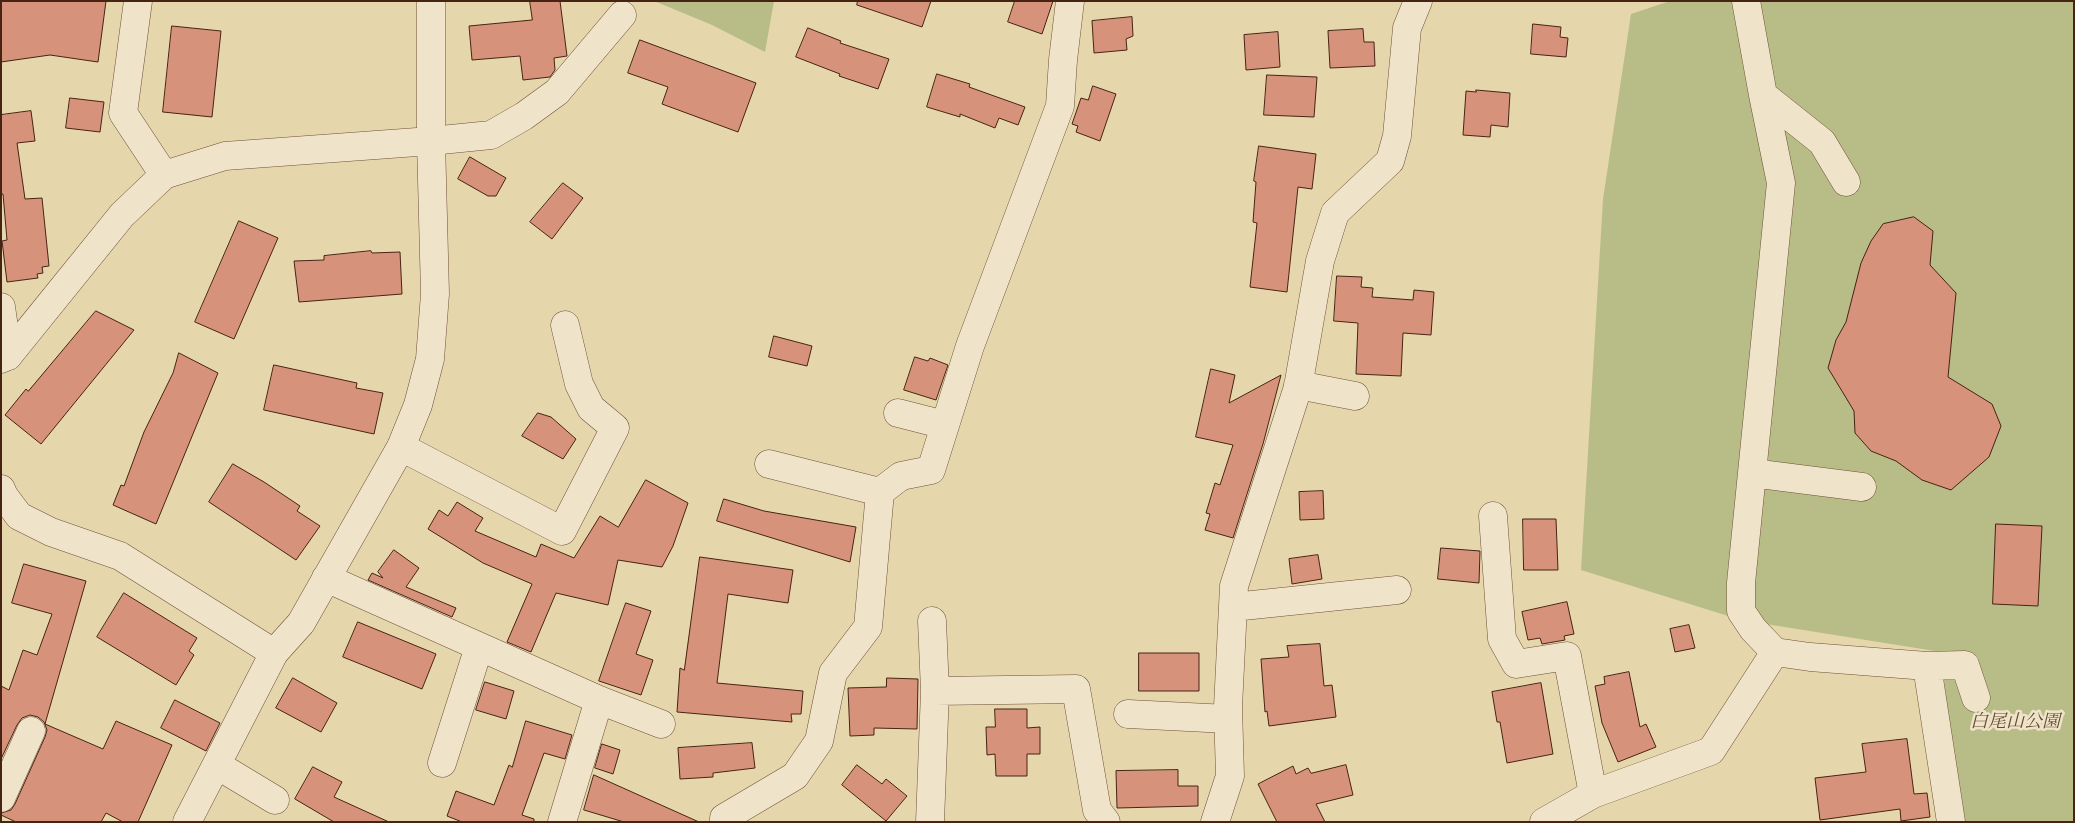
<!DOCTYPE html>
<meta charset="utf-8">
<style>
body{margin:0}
#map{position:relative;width:2075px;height:823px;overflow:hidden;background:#e6d6ac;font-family:"EB Garamond",serif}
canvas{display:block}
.frame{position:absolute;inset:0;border:2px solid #472314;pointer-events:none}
</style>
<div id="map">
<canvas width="2075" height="823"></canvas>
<div class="frame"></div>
</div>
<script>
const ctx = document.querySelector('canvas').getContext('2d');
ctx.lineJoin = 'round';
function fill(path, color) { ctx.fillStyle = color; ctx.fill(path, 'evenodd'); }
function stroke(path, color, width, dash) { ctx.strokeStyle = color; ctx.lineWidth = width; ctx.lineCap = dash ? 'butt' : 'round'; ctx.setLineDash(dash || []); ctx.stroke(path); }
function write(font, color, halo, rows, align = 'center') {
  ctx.font = font + ' "EB Garamond","Noto Serif JP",serif'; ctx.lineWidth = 5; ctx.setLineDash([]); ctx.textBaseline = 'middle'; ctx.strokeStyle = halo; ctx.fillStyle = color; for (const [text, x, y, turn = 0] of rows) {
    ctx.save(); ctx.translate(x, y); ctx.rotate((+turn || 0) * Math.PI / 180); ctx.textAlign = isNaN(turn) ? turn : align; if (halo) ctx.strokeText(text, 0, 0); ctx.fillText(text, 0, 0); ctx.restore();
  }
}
const green = new Path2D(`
 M 654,1 L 774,1 L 765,52 L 712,25 Z
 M 1670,1 L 2074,1 L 2074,822 L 1959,822 L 1941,652 L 1741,620 L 1581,570 L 1603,199 L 1631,14 Z`);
const building = new Path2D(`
 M 1,1 L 106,1 L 98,62 L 50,55 L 1,62 Z
 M 530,1 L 560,1 L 567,56 L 554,58 L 555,70 L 550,77 L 523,80 L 520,56 L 472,60 L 469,26 L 532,20 Z
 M 858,1 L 931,1 L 922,27 L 857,5 Z
 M 1015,1 L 1053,1 L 1042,34 L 1008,22 Z
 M 1132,17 L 1133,36 L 1126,39 L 1127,50 L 1094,53 L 1092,21 Z
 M 1533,24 L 1561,27 L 1560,37 L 1568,38 L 1566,57 L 1531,54 Z
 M 172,26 L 221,31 L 212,117 L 163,112 Z
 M 808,28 L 841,41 L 840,43 L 889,59 L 878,89 L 839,76 L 840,74 L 796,57 Z
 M 1363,29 L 1364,42 L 1374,42 L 1375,66 L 1330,68 L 1328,31 Z
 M 1278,32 L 1280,67 L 1246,70 L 1244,35 Z
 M 640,40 L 756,83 L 738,132 L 662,104 L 668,87 L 628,73 Z
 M 937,74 L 970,84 L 969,87 L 1025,107 L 1018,125 L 999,118 L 995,128 L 960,114 L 960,117 L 927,107 Z
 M 1267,75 L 1317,77 L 1314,117 L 1264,115 Z
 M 1093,86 L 1116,94 L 1100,141 L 1076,132 L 1078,126 L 1072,124 L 1081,98 L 1088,100 Z
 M 1476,90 L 1510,93 L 1508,127 L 1491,125 L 1490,137 L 1463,135 L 1466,91 L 1476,92 Z
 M 70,98 L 104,102 L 100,132 L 66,128 Z
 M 31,111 L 35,141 L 17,143 L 25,199 L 42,198 L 49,266 L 42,267 L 43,273 L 37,274 L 38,278 L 7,282 L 2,241 L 7,240 L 3,194 L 1,194 L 1,115 Z
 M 1259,146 L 1316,154 L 1312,189 L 1298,187 L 1287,292 L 1250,287 L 1257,223 L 1253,222 L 1256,182 L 1254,181 Z
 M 470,157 L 506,178 L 496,196 L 488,196 L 458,179 Z
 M 563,183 L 583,198 L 552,239 L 530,222 Z
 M 1914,217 L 1933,231 L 1930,265 L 1956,293 L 1948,377 L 1992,404 L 2001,426 L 1989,457 L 1951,490 L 1922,480 L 1896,461 L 1871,451 L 1855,433 L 1854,411 L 1828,368 L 1836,340 L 1846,322 L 1861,263 L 1871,241 L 1883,224 Z
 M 239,221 L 278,238 L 234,339 L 195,322 Z
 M 371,251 L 372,253 L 400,252 L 402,294 L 299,302 L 294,261 L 324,260 L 324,256 Z
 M 1337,276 L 1362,277 L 1361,287 L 1373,288 L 1372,297 L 1413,300 L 1414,290 L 1434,292 L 1431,335 L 1403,333 L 1401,376 L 1356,374 L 1358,323 L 1334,321 Z
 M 96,311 L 134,330 L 41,444 L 5,415 L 26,389 L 28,391 Z
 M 774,336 L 812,346 L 807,366 L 769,357 Z
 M 179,353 L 218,373 L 156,524 L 113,505 L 121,485 L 124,486 L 144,432 L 173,373 Z
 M 915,357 L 928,361 L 930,358 L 948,365 L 936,400 L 904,390 Z
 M 274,365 L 357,383 L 356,388 L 383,393 L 374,434 L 264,410 Z
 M 1211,369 L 1235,375 L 1229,403 L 1281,375 L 1263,444 L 1233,538 L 1205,530 L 1210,514 L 1206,513 L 1215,483 L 1220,485 L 1233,445 L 1196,437 Z
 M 538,413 L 551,417 L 576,439 L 563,459 L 522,436 Z
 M 233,464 L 264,482 L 300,506 L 297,511 L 320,526 L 296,560 L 209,502 Z
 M 646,480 L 688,503 L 673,546 L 662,567 L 618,560 L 608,605 L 556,593 L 531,652 L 507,642 L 532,584 L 483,563 L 428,529 L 439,510 L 448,516 L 457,502 L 483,518 L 475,531 L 536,557 L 541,544 L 574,558 L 600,516 L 618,527 Z
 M 1323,491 L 1324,519 L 1300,520 L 1299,492 Z
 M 724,499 L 764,511 L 856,527 L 850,562 L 717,521 Z
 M 1523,519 L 1556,519 L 1558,570 L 1524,570 Z
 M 1996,524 L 2042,526 L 2038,606 L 1993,604 Z
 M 1441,548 L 1480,551 L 1479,583 L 1438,579 Z
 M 394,550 L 419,568 L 406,587 L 456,608 L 452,617 L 368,580 L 372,573 L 383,578 L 378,572 Z
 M 1318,555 L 1322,579 L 1292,584 L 1289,559 Z
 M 700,557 L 793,570 L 788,603 L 728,594 L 717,683 L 803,691 L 801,714 L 791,714 L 792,722 L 677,712 L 680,668 L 684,670 Z
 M 24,564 L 86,581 L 45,724 L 103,749 L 116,721 L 172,745 L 138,822 L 123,822 L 106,813 L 101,822 L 16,822 L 1,815 L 1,813 L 11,810 L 15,804 L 45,737 L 47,730 L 44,722 L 38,717 L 30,715 L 22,718 L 17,725 L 1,759 L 1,686 L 9,690 L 23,650 L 37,655 L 52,614 L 12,603 Z
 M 124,593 L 197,638 L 189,651 L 194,655 L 176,685 L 97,637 Z
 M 1567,602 L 1574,634 L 1564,636 L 1565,640 L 1542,644 L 1540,638 L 1528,640 L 1522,612 Z
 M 626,603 L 651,611 L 636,654 L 653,660 L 641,695 L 599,681 Z
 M 358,622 L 436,654 L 422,689 L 343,657 Z
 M 1689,625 L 1695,648 L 1675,652 L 1670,629 Z
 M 1320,644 L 1324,686 L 1332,685 L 1336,717 L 1269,726 L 1267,711 L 1265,712 L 1261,659 L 1289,657 L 1287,646 Z
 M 1139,653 L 1199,653 L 1199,691 L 1139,691 Z
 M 1629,672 L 1640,727 L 1646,724 L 1656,747 L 1618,762 L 1602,723 L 1595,686 L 1605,684 L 1604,677 Z
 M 293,678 L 337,703 L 321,732 L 276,708 Z
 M 887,678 L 918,679 L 917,729 L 874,728 L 874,735 L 850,736 L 848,688 L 886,687 Z
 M 485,682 L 514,691 L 506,719 L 476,710 Z
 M 1541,683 L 1553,754 L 1507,763 L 1500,722 L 1497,722 L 1492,692 Z
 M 175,700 L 220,723 L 206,751 L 161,728 Z
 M 995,709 L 1027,709 L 1027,728 L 1040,727 L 1040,754 L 1027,754 L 1027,776 L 996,776 L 995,754 L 987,755 L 986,727 L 995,727 Z
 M 526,721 L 572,735 L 565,759 L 544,753 L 522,815 L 534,819 L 534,822 L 462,822 L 447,816 L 456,791 L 494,805 L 509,765 L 512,767 Z
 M 1907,739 L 1914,794 L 1927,793 L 1930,817 L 1901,821 L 1900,809 L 1820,820 L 1815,778 L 1866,772 L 1862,744 Z
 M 752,743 L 755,768 L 713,773 L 713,777 L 680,779 L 678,748 Z
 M 602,744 L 620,750 L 613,774 L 595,768 Z
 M 857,765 L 882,784 L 886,779 L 907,796 L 886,821 L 842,785 Z
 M 1346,765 L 1353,795 L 1316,804 L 1325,822 L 1277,822 L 1258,784 L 1293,766 L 1296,774 L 1308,768 L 1311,773 Z
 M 313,767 L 342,782 L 334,797 L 389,822 L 334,822 L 295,799 Z
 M 1178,770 L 1178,786 L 1198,786 L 1198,806 L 1117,808 L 1116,771 Z
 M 594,775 L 699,822 L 624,822 L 584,810 Z`);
const minor = new Path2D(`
 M 138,1 L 123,113 L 164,175
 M 1746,1 L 1763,95 L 1781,183 L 1741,583 L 1741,611 L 1753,629 L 1775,652 L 1810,657 L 1927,666 L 1965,665 L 1976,698
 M 1763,95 L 1822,142 L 1846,182
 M 431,141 L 491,135 L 524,116 L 557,92 L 622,15
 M 1,307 L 8,356
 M 1298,385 L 1355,396
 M 898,413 L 945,425
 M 401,447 L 562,531 L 615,428 L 591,408 L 579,384 L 565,325
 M 769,464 L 880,492
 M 1752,473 L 1862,487
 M 1493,516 L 1502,639 L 1516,664 L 1567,656 L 1593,794
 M 326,578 L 599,700 L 661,724
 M 1233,607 L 1397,590
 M 1927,666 L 1951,822
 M 935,691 L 1076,689 L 1097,810 L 1106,822
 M 1128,714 L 1228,719
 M 442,763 L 479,647
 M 217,765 L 275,800
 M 1,798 L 31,731
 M 187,822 L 274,653
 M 562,822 L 599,700
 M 724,822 L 724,818 L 795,776 L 819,741 L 833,673 L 868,627 L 880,492 L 901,476 L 931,470 L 970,346 L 1060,106 L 1063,60 L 1070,1
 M 930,822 L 935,691 L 932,621
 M 1215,822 L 1230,776 L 1228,707 L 1234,586 L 1298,387 L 1320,261 L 1335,213 L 1390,161 L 1397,136 L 1407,28 L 1418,1
 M 1544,822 L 1593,794 L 1711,751 L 1775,652`);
const tertiary = new Path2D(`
 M 1,359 L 8,356 L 122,215 L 164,175 L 225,156 L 431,141
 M 1,489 L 4,496 L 19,516 L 51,532 L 120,556 L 274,653 L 301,623 L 401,447 L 418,405 L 430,359 L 435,294 L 431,141 L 431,1`);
const parkNames = [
 ["白尾山公園",2015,722]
];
fill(green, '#b8bd87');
fill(building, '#d7927b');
stroke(building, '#472314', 1);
stroke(minor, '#6f503a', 29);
stroke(tertiary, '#6f503a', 29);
stroke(minor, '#efe4c9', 28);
stroke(tertiary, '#efe4c9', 28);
write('italic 18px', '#634a31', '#efe4c9', parkNames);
</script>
